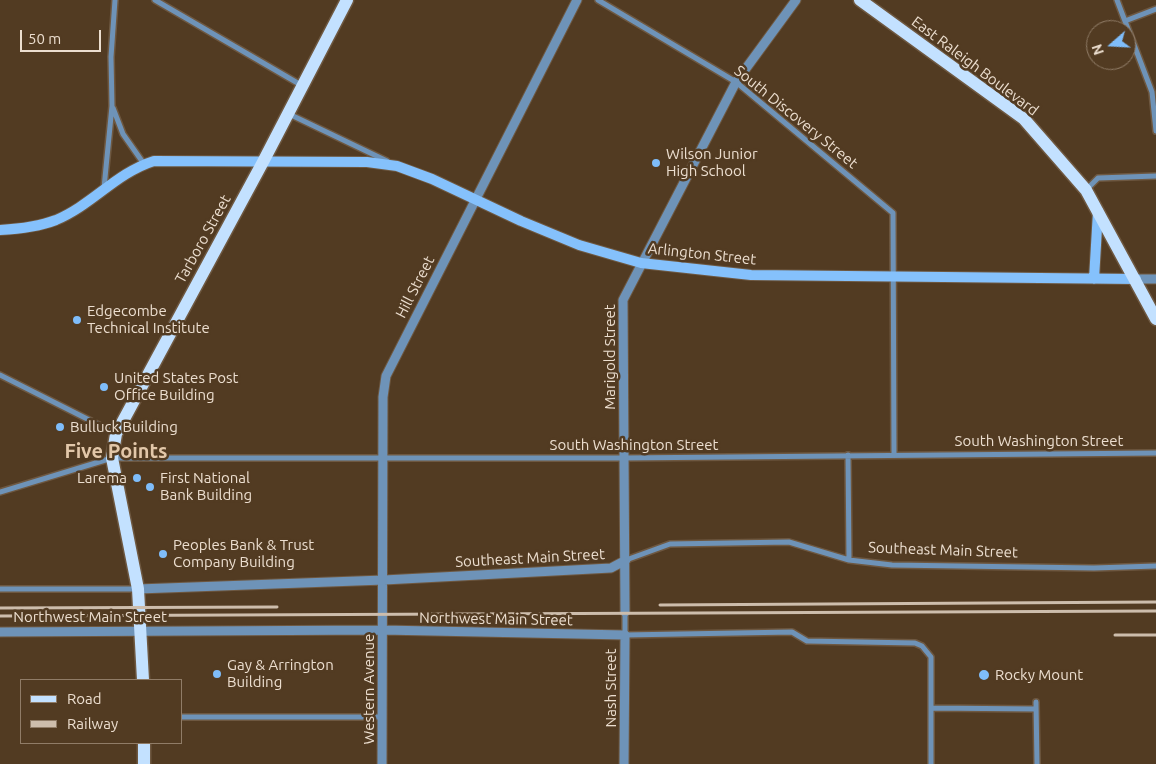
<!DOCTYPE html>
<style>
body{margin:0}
#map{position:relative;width:1156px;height:764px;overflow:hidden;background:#523b22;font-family:Ubuntu,sans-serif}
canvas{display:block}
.legend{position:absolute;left:20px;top:679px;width:162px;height:65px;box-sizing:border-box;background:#523b22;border:1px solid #907c67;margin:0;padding:6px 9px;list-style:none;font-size:15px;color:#ecdecf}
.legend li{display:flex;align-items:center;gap:10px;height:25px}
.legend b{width:25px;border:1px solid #907c67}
.north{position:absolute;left:1086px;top:20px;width:50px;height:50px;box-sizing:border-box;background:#523b22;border:1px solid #907c67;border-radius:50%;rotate:251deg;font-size:14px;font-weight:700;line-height:20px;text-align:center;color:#ecdecf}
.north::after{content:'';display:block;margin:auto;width:18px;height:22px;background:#7fbdfa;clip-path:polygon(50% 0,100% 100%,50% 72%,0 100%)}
.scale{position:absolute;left:20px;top:30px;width:81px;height:22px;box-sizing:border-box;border:2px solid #ecdecf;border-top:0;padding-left:6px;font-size:15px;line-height:18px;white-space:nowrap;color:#ecdecf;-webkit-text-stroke:4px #523b22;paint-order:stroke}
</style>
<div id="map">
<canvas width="1156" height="764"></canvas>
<ul class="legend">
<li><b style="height:6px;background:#c3e1ff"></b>Road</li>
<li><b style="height:6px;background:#cdbdac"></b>Railway</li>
</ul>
<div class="north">N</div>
<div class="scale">50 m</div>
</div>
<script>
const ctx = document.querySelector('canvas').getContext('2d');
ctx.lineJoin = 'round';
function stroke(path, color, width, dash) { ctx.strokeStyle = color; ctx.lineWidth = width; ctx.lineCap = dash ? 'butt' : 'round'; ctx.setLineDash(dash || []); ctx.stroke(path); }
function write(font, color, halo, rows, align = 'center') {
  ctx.font = font + ' Ubuntu,sans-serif'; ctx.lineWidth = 5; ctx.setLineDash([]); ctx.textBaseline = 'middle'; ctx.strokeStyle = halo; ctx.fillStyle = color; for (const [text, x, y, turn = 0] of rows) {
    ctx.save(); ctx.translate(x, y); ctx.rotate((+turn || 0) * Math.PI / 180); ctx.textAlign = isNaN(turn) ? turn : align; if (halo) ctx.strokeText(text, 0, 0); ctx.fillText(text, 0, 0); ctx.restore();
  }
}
const minor = new Path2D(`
 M 155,0 L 301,85
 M 598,0 L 736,82 L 893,213 L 894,454
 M 1117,0 L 1152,92 L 1156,131
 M 1125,21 L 1156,9
 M 113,108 L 123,134 L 144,164
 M 289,114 L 387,161
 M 104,188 L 112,106 L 111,57 L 115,0
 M 1086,190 L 1098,178 L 1156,176
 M 0,375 L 115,433
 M 848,455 L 849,560
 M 0,492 L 112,458 L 623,458 L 1156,453
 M 626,560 L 670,544 L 789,542 L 849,560 L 892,565 L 1094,568 L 1156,566
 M 0,589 L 137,589
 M 625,612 L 625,635 L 792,632 L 807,641 L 915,643 L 922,646 L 931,657 L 931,764
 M 1036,702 L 1037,764
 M 932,708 L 1036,709
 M 181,717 L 382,717`);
const tertiary = new Path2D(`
 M 1136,279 L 1156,279
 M 138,589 L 384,580 L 611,568 L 626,560
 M 625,612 L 623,300 L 736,82 L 796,0
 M 0,632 L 383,630 L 625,635 L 624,764
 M 382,764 L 383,397 L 386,376 L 577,0`);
const secondary = new Path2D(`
 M 0,230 C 19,229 38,227 56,220 C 92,205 116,173 154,161 L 367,162 L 397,166 L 432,179 L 521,221 L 579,245 L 641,263 L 751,275 L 1136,279
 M 1094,279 L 1098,211`);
const primary = new Path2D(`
 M 860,0 L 1024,119 L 1086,190 L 1156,319
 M 143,680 L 138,589 L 112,458 L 116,434 L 264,160 L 347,0
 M 144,743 L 144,764`);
const rail = new Path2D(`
 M 660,605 L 1156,602
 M 0,608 L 277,607
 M 0,616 L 1156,611
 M 1115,635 L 1156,635`);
const markers = [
 [656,163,5,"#7fbdfa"],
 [77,320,5,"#7fbdfa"],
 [104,387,5,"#7fbdfa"],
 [60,427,5,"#7fbdfa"],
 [137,478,5,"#7fbdfa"],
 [150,487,5,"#7fbdfa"],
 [163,554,5,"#7fbdfa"],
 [217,674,5,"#7fbdfa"],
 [984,675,6,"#7fbdfa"]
];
const streetNames = [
 ["East Raleigh Boulevard",975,66,37],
 ["South Discovery Street",796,117,39],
 ["Tarboro Street",203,239,-61],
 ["Arlington Street",702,254,6],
 ["Hill Street",415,287,-63],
 ["Marigold Street",610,357,-90],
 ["South Washington Street",1039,441],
 ["South Washington Street",634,445],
 ["Southeast Main Street",943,550,2],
 ["Southeast Main Street",530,558,-3],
 ["Northwest Main Street",90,617],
 ["Northwest Main Street",496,619,1],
 ["Nash Street",611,688,-90],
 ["Western Avenue",369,689,-90]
];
const poiNames = [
 ["Wilson Junior",666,154],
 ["High School",666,171],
 ["Edgecombe",87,311],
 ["Technical Institute",87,328],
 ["United States Post",114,378],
 ["Office Building",114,395],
 ["Bulluck Building",70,427],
 ["Larema",127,478,"right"],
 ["First National",160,478],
 ["Bank Building",160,495],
 ["Peoples Bank & Trust",173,545],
 ["Company Building",173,562],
 ["Gay & Arrington",227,665],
 ["Building",227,682],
 ["Rocky Mount",995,675]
];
const districtNames = [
 ["Five Points",116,451]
];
stroke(minor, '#6e5841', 8);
stroke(tertiary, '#6e5841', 11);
stroke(secondary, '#6e5841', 12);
stroke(primary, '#6e5841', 15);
stroke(minor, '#6e93b8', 5);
stroke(tertiary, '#6e93b8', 9);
stroke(secondary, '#85c1fc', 10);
stroke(primary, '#c3e1ff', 12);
stroke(rail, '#cdbdac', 3);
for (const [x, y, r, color] of markers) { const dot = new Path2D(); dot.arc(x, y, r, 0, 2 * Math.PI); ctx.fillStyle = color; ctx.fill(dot); stroke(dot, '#523b22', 2); }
write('15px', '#ecdecf', '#523b22', streetNames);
write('15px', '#ecdecf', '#523b22', poiNames, 'left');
write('bold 20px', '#e2c7a9', '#523b22', districtNames);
</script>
